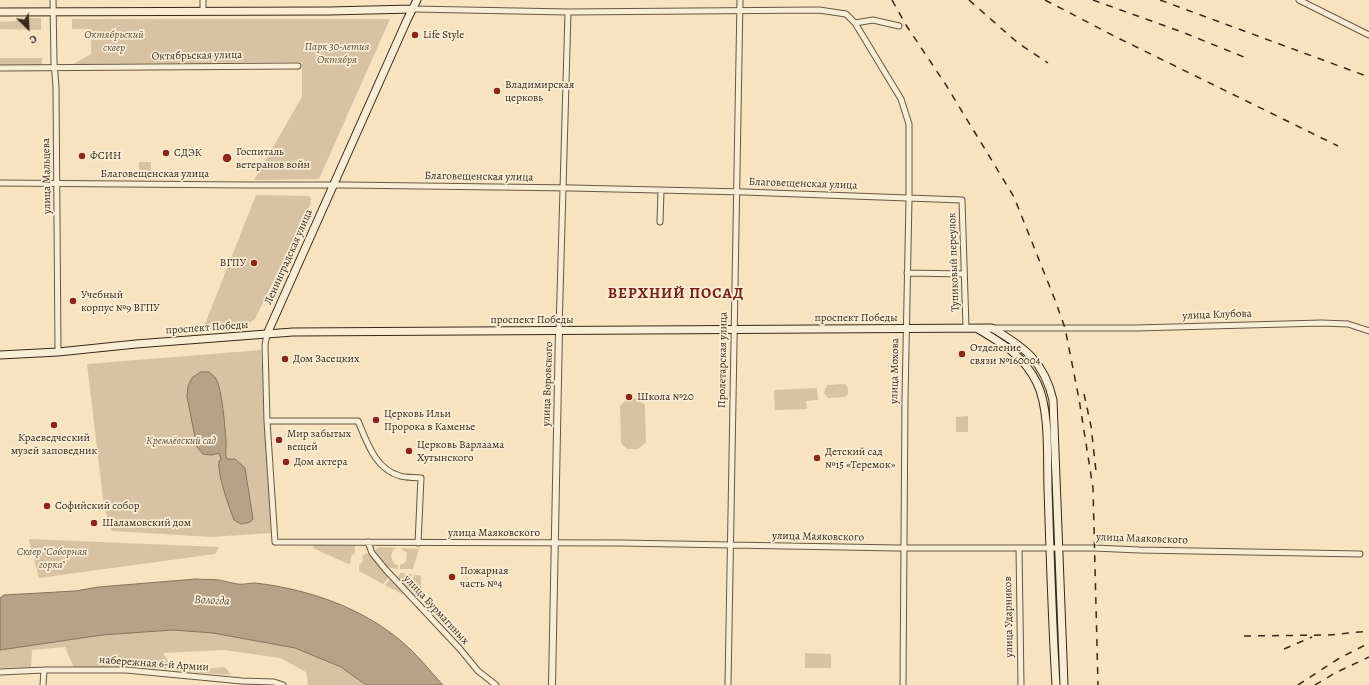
<!DOCTYPE html>
<meta charset="utf-8">
<style>
body{margin:0}
#map{position:relative;width:1369px;height:685px;overflow:hidden;background:#f7e3bf;font-family:Alegreya,serif}
canvas{display:block}
.north{position:absolute;left:8px;top:8px;width:40px;height:40px;-webkit-text-stroke:3px #faedd5;paint-order:stroke;rotate:156deg;font-size:11px;font-weight:700;line-height:16px;text-align:center;color:#39281a}
.north::after{content:'';display:block;margin:auto;width:14px;height:18px;background:#39281a;clip-path:polygon(50% 0,100% 100%,50% 72%,0 100%)}
</style>
<div id="map">
<canvas width="1369" height="685"></canvas>
<div class="north">С</div>
</div>
<script>
const ctx = document.querySelector('canvas').getContext('2d');
ctx.lineJoin = 'round';
function fill(path, color) { ctx.fillStyle = color; ctx.fill(path, 'evenodd'); }
function stroke(path, color, width, dash) { ctx.strokeStyle = color; ctx.lineWidth = width; ctx.lineCap = dash ? 'butt' : 'round'; ctx.setLineDash(dash || []); ctx.stroke(path); }
function write(font, color, halo, rows, align = 'center') {
  ctx.font = font + ' Alegreya,serif'; ctx.lineWidth = 3.5; ctx.setLineDash([]); ctx.textBaseline = 'middle'; ctx.strokeStyle = halo; ctx.fillStyle = color; for (const [text, x, y, turn = 0] of rows) {
    ctx.save(); ctx.translate(x, y); ctx.rotate((+turn || 0) * Math.PI / 180); ctx.textAlign = isNaN(turn) ? turn : align; if (halo) ctx.strokeText(text, 0, 0); ctx.fillText(text, 0, 0); ctx.restore();
  }
}
const green = new Path2D(`
 M 23,18 L 41,18 L 41,30 L 0,29 L 0,22 L 15,21 Z
 M 72,19 L 390,19 L 319,179 L 254,180 L 302,97 L 302,62 L 73,64 L 91,54 L 91,29 L 72,29 Z
 M 0,58 L 42,58 L 42,65 L 0,65 Z
 M 139,162 L 151,162 L 151,171 L 139,171 Z
 M 256,195 L 308,196 L 311,198 L 311,203 L 255,319 C 240,331 221,329 203,329 Z
 M 261,350 L 271,533 L 211,537 L 112,531 L 104,507 L 87,364 Z
 M 845,384 C 848,387 849,390 848,394 L 845,397 L 828,398 L 824,393 L 825,389 L 828,385 Z
 M 817,388 L 818,400 L 806,401 L 807,409 L 775,410 L 774,390 Z
 M 636,398 L 645,405 L 646,442 L 638,449 L 627,449 L 621,443 L 620,406 L 626,400 Z
 M 968,416 L 968,432 L 956,432 L 956,417 Z
 M 29,540 L 29,539 L 219,547 L 215,554 L 39,578 Z
 M 315,545 L 355,546 L 355,553 C 351,556 350,558 351,562 L 348,564 L 313,548 Z
 M 380,547 L 397,548 L 393,550 L 391,557 L 394,564 L 398,565 L 398,569 L 385,567 L 375,553 L 376,549 Z
 M 400,548 L 419,549 L 413,569 L 400,569 L 400,565 L 403,564 L 406,561 L 407,553 Z
 M 367,553 L 389,577 L 383,584 L 359,571 L 359,565 C 363,562 364,560 362,556 Z
 M 400,573 L 412,574 L 407,592 L 397,581 Z
 M 414,575 L 420,575 L 421,577 L 421,590 L 416,600 L 409,594 Z
 M 390,579 L 404,595 L 385,585 Z
 M 173,630 L 214,633 L 295,648 L 341,667 L 366,685 L 308,685 L 306,672 L 280,658 L 224,650 L 163,653 L 171,666 L 203,669 L 225,667 L 231,675 L 191,672 L 139,666 L 74,668 L 65,647 L 32,650 L 31,667 L 0,668 L 0,650 L 102,635 Z
 M 805,653 L 831,654 L 831,668 L 805,668 Z`);
const water = new Path2D(`
 M 201,372 L 209,372 C 211,374 215,376 216,379 C 222,388 225,428 226,440 C 227,447 224,452 227,459 L 235,459 L 245,468 L 253,519 C 251,523 245,523 241,524 L 234,520 C 229,506 217,475 219,461 L 221,459 L 219,453 L 211,455 L 203,454 L 197,447 L 187,397 L 188,386 L 192,378 Z
 M 197,579 C 204,580 212,579 219,580 C 225,581 231,583 237,584 C 243,585 249,583 255,583 C 307,589 361,607 401,641 C 417,654 429,670 443,685 L 366,685 L 341,667 L 295,648 L 213,633 L 173,630 L 102,635 L 0,650 L 0,598 L 4,595 L 75,591 L 99,587 Z`);
const minor = new Path2D(`
 M 53,0 L 54,63 L 56,87 L 58,352
 M 203,0 L 203,11
 M 1299,0 L 1369,35
 M 413,9 L 568,12 L 819,10 L 846,14 L 855,23 L 873,20 L 899,26
 M 855,23 L 901,99 L 909,124 L 909,199 L 905,399 L 903,685
 M 0,68 L 298,66
 M 0,183 L 246,185 L 345,185 L 572,188 L 744,192 L 962,200 L 966,328
 M 660,222 L 661,191
 M 907,273 L 964,274
 M 993,328 L 1136,328 L 1322,323 L 1348,324 L 1369,331
 M 559,330 L 568,12
 M 267,334 L 265,345 L 267,421 L 275,542 L 621,543 L 897,548 L 1094,548 L 1139,550 L 1360,554
 M 267,421 L 358,421 C 367,442 375,469 400,476 C 406,478 414,477 421,478 L 418,543
 M 368,542 L 372,553 L 386,570 L 460,649 L 478,671 L 496,685
 M 1019,548 L 1021,685
 M 0,672 L 44,670 L 126,670 L 242,681 L 274,682 L 283,685
 M 43,685 L 44,670
 M 728,685 L 740,0`);
const tertiary = new Path2D(`
 M 552,685 L 559,330`);
const secondary = new Path2D(`
 M 0,12 L 329,11 L 413,9
 M 978,329 C 1002,343 1024,356 1037,383 C 1050,410 1047,457 1048,488 C 1050,553 1052,619 1056,685
 M 267,334 L 407,20 L 417,0
 M 0,355 L 58,352 L 136,344 L 293,332 L 992,328 C 1024,347 1044,361 1053,400 L 1064,685`);
const rail = new Path2D(`
 M 892,0 L 906,25 L 946,85 L 1014,197 L 1055,300 L 1065,328 L 1079,399 L 1093,488 L 1098,685
 M 969,0 L 1018,43 L 1048,63
 M 1045,0 L 1118,38 L 1338,146
 M 1093,0 L 1182,32 L 1249,59
 M 1160,0 L 1369,77
 M 1084,394 L 1091,426 L 1096,471
 M 1244,636 L 1330,635 L 1369,631
 M 1284,649 L 1312,637
 M 1298,685 L 1338,659 L 1369,643
 M 1315,685 L 1335,673 L 1369,657`);
const markers = [
 [415,35,4,"#8f2418"],
 [497,91,4,"#8f2418"],
 [166,153,4,"#8f2418"],
 [82,156,4,"#8f2418"],
 [227,158,5,"#8f2418"],
 [254,263,4,"#8f2418"],
 [73,301,4,"#8f2418"],
 [962,354,4,"#8f2418"],
 [285,359,4,"#8f2418"],
 [629,397,4,"#8f2418"],
 [376,420,4,"#8f2418"],
 [54,425,4,"#8f2418"],
 [279,440,4,"#8f2418"],
 [409,451,4,"#8f2418"],
 [817,458,4,"#8f2418"],
 [286,462,4,"#8f2418"],
 [47,506,4,"#8f2418"],
 [94,523,4,"#8f2418"],
 [452,577,4,"#8f2418"]
];
const parkNames = [
 ["Октябрьский",114,35],
 ["сквер",114,48],
 ["Парк 30-летия",337,47],
 ["Октября",337,60],
 ["Кремлёвский сад",181,441],
 ["Сквер \"Соборная",52,552],
 ["горка\"",52,565]
];
const poiNames = [
 ["Life Style",423,35],
 ["Владимирская",505,85],
 ["церковь",505,98],
 ["Госпиталь",236,152],
 ["ветеранов войн",236,165],
 ["СДЭК",174,153],
 ["ФСИН",90,156],
 ["ВГПУ",246,263,"right"],
 ["Учебный",81,295],
 ["корпус №9 ВГПУ",81,308],
 ["Отделение",970,348],
 ["связи №160004",970,361],
 ["Дом Засецких",293,359],
 ["Школа №20",637,397],
 ["Церковь Ильи",384,414],
 ["Пророка в Каменье",384,427],
 ["Мир забытых",287,434],
 ["вещей",287,447],
 ["Краеведческий",54,438,"center"],
 ["музей заповедник",54,451,"center"],
 ["Церковь Варлаама",417,445],
 ["Хутынского",417,458],
 ["Детский сад",825,452],
 ["№15 «Теремок»",825,465],
 ["Дом актера",294,462],
 ["Софийский собор",55,506],
 ["Шаламовский дом",102,523],
 ["Пожарная",460,571],
 ["часть №4",460,584]
];
const streetNames = [
 ["Октябрьская улица",197,56,-1],
 ["Благовещенская улица",155,174],
 ["улица Мальцева",47,176,-91],
 ["Благовещенская улица",479,177,1],
 ["Благовещенская улица",803,184,2],
 ["Ленинградская улица",289,257,-66],
 ["Тупиковый переулок",954,262,-92],
 ["улица Клубова",1217,315,-2],
 ["проспект Победы",856,318],
 ["проспект Победы",532,320],
 ["проспект Победы",207,328,-4],
 ["Пролетарская улица",723,360,-89],
 ["улица Мохова",895,371,-89],
 ["улица Воровского",548,384,-88],
 ["улица Маяковского",494,533],
 ["улица Маяковского",818,537,1],
 ["улица Маяковского",1142,539,2],
 ["улица Бурмагиных",436,610,47],
 ["улица Ударников",1009,617,-91],
 ["набережная 6-й Армии",154,664,4]
];
const waterNames = [
 ["Вологда",212,601,3]
];
const districtNames = [
 ["ВЕРХНИЙ ПОСАД",676,294]
];
fill(green, '#d7c3a3');
fill(water, '#b6a387');
stroke(water, '#84725b', 1);
stroke(minor, '#685743', 7);
stroke(tertiary, '#685743', 8);
stroke(secondary, '#39281a', 9);
stroke(minor, '#faedd5', 5);
stroke(tertiary, '#faedd5', 6);
stroke(secondary, '#faedd5', 7);
stroke(rail, '#39281a', 1.5, [7, 7]);
for (const [x, y, r, color] of markers) { const dot = new Path2D(); dot.arc(x, y, r, 0, 2 * Math.PI); ctx.fillStyle = color; ctx.fill(dot); stroke(dot, '#faedd5', 1.5); }
write('italic 11px', '#604f3c', '#faedd5', parkNames);
write('11px', '#39281a', '#faedd5', poiNames, 'left');
write('11px', '#39281a', '#faedd5', streetNames);
write('italic 12px', '#5e4d3b', '#faedd5', waterNames);
ctx.letterSpacing = '1px';
write('bold 15px', '#7a1f14', '#faedd5', districtNames);
ctx.letterSpacing = '0px';
</script>
